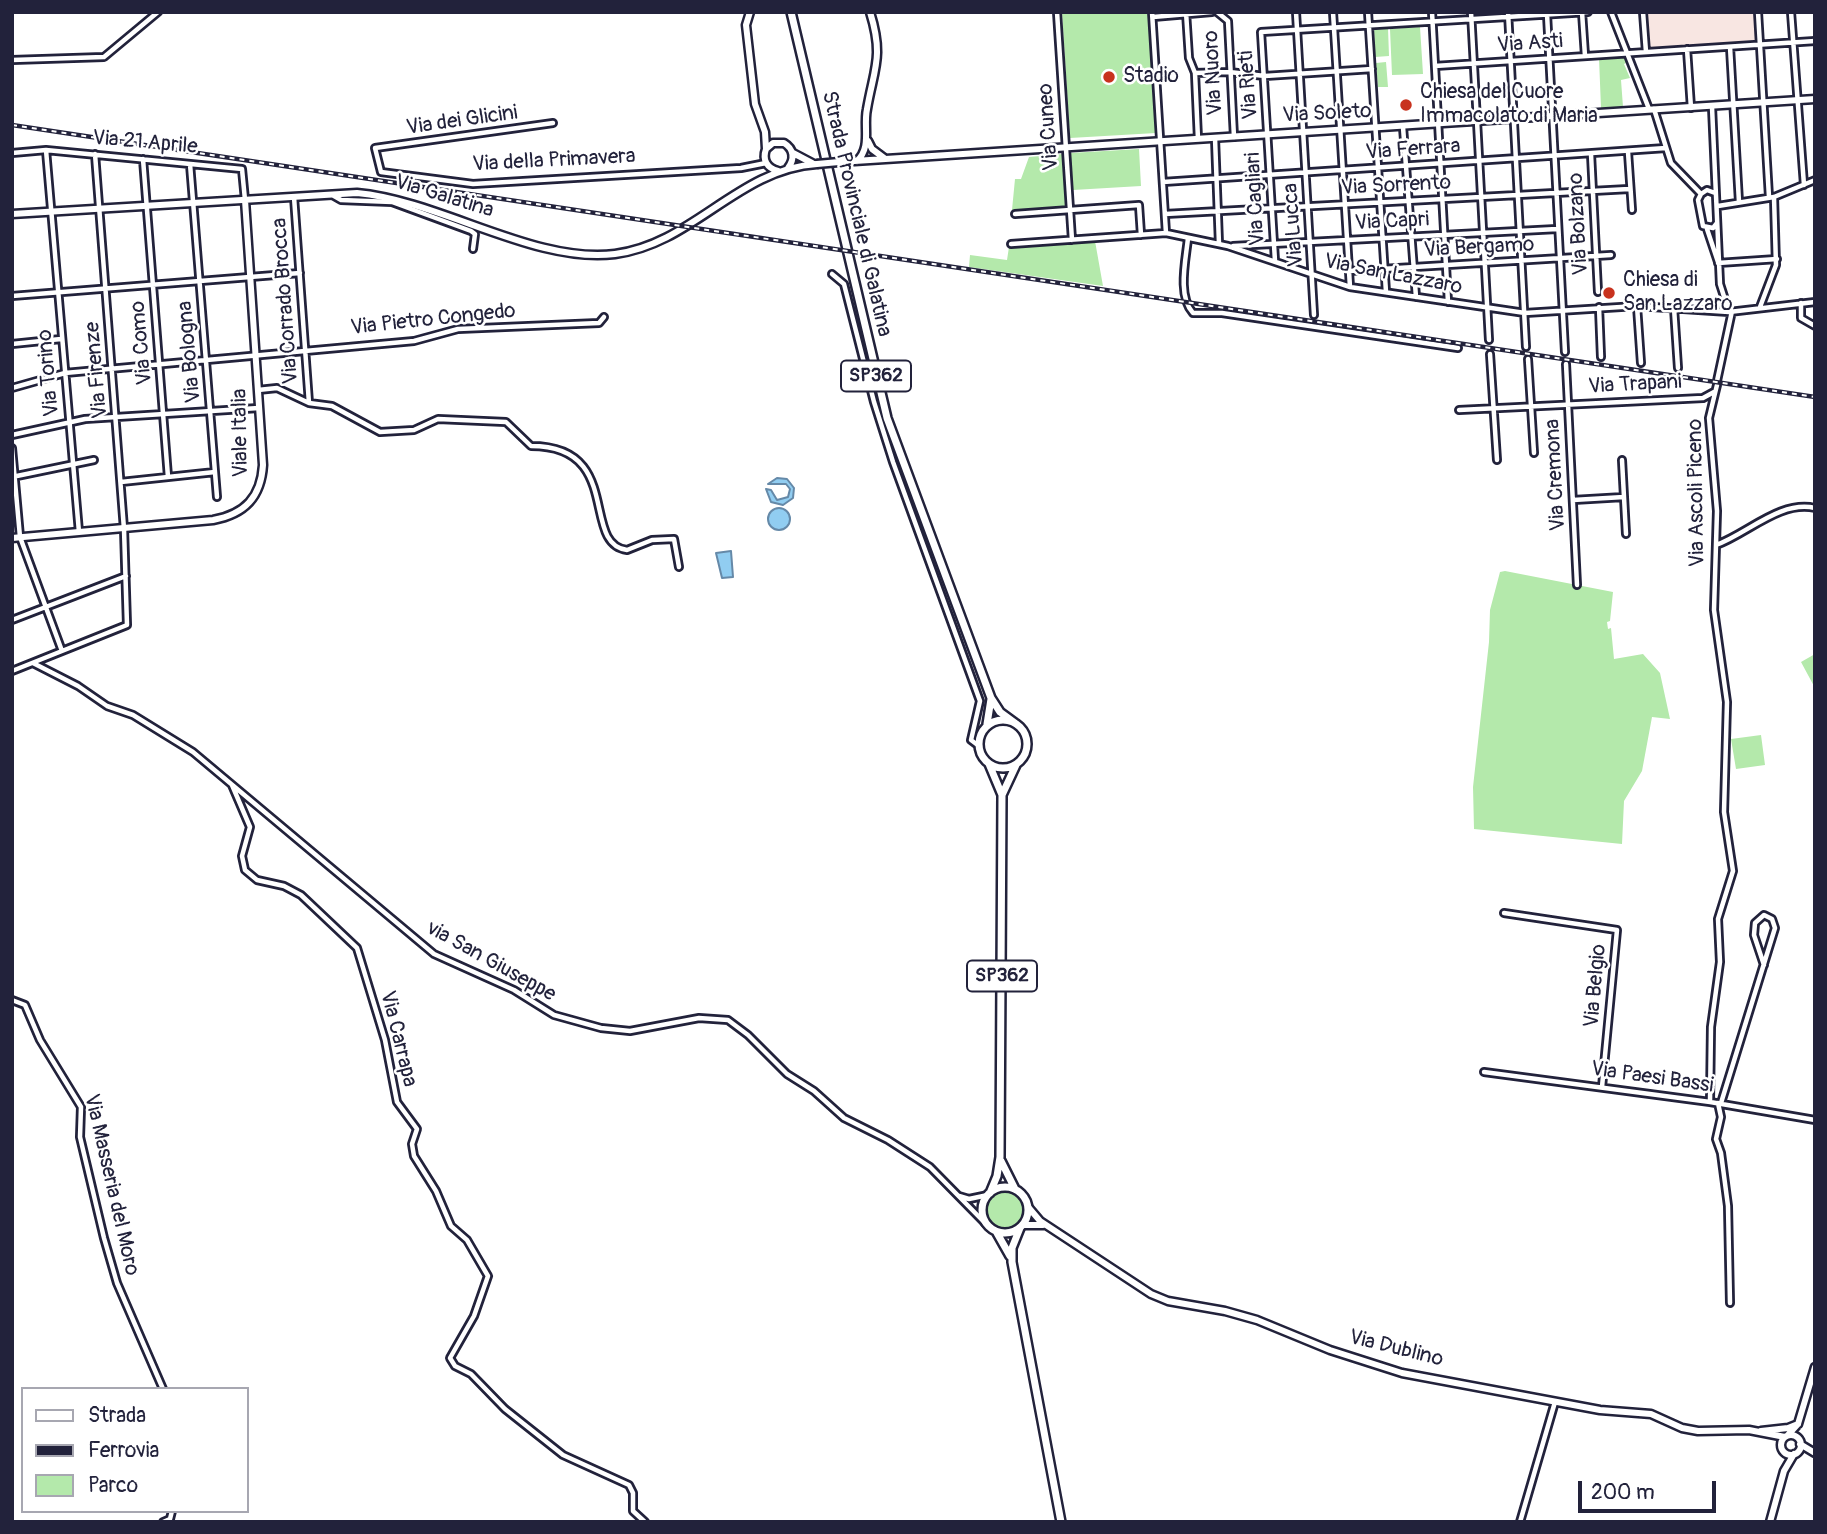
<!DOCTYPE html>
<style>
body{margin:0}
#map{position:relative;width:1827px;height:1534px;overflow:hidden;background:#fff;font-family:Pangolin,sans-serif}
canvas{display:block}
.frame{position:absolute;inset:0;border:14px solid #22223b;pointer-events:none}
.legend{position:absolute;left:21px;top:1387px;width:228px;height:126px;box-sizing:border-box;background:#fff;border:2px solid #a7a7b1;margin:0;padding:9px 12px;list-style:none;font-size:21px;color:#22223b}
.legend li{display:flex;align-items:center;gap:14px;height:35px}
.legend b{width:35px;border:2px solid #a7a7b1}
.scale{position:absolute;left:1578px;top:1481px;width:138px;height:32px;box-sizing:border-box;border:4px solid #22223b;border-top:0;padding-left:9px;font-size:21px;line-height:24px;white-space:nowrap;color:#22223b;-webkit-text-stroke:5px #fff;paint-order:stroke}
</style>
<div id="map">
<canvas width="1827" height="1534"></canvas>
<div class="frame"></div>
<ul class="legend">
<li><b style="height:9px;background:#fff"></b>Strada</li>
<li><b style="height:9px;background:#22223b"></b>Ferrovia</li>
<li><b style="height:19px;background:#b4e9ab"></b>Parco</li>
</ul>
<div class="scale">200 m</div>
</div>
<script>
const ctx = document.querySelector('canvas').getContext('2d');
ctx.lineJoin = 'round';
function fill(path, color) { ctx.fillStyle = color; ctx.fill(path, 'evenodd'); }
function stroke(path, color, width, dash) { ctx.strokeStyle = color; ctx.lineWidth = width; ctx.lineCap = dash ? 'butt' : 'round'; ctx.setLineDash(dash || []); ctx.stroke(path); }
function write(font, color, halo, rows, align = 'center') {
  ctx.font = font + ' Pangolin,sans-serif'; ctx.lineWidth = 5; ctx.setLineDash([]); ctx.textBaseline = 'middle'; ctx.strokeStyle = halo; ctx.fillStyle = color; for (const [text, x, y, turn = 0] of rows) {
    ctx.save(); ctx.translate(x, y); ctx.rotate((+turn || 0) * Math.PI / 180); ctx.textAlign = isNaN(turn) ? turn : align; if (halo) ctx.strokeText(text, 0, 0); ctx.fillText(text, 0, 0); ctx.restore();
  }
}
const built = new Path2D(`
 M 1645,13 L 1755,13 L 1757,42 L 1647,49 Z`);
const green = new Path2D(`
 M 1062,12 L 1149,12 L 1156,133 L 1070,138 Z
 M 1420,27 L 1423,74 L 1392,75 L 1390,29 Z
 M 1374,28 L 1388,28 L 1389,56 L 1375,57 Z
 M 1626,56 L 1628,62 L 1624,64 L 1630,78 L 1621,80 L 1623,107 L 1601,108 L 1599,58 Z
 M 1386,62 L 1388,87 L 1378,87 L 1376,63 Z
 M 1139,149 L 1141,186 L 1073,190 L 1070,153 Z
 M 1063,154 L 1067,208 L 1012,210 L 1015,179 L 1021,179 L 1029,157 Z
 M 1095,241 L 1103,286 L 969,267 L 970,255 L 1007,260 L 1009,247 Z
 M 1505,571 L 1613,592 L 1610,621 L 1607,622 L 1608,629 L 1611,628 L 1614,659 L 1643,654 L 1660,673 L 1670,719 L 1652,717 L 1642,771 L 1624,801 L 1622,844 L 1474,829 L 1473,787 L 1489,642 L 1490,610 L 1500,572 Z
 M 1815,654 L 1815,688 L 1801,662 Z
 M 1761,735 L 1765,765 L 1736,769 L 1731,739 Z
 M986 1211a20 20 0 1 1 40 0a20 20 0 1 1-40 0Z`);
const water = new Path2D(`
 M 777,478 L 787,479 L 794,488 L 793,498 L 783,505 L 771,502 L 766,489 L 771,490 L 777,500 L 788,497 L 790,489 L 786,484 L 768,484 Z
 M768 519a11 11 0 1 1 22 0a11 11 0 1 1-22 0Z
 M 731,551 L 733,577 L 722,578 L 716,553 Z`);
const street = new Path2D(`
 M 1057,12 L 1072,240
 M 1152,12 L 1166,233
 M 1186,12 L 1189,58 L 1195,73 L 1198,139
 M 1217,12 L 1228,21 L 1234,137
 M 1296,12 L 1314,315
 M 1333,12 L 1350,287
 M 1368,12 L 1386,292
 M 1432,12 L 1448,302
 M 1471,12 L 1489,340
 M 1508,12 L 1526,347
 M 1582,12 L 1585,56
 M 1611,12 L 1649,109
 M 1643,12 L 1646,52
 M 1758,12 L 1769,197
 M 1791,12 L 1804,185
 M 1547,14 L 1565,352
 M 1153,17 L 1212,12
 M 1730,47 L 1739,202
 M 1687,49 L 1691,108
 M 12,60 L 104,57 L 158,12
 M 1435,66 L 1815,41
 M 1195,73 L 1229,72 L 1265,76 L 1372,69
 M 1712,107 L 1720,284 L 1729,312
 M 1654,109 L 1671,163 L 1701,194
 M 553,123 L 375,148 L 381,172 L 473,184 L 741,168 L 766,163
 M 1403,127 L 1416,297
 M 1215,138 L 1219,244
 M 46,150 L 79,532
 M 1628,152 L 1632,210
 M 12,153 L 46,150 L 242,169 L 245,200
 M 1591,154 L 1598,292
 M 143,159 L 168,477
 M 190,164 L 217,497
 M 1163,182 L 1666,148
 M 1701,194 L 1698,200 L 1703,226 L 1713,228 L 1717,223
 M 1701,194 L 1707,190 L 1715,193
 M 334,196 L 341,200 L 392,202 L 471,231 L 475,234 L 473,249
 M 294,197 L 309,403
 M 1718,206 L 1774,197 L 1815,180
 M 1015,214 L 1139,205 L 1141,235
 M 1165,214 L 1629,189
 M 1707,229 L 1718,262
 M 1188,238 C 1186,259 1177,296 1193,313 L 1222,313 L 1458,348
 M 1011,244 L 1166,233 L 1228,246 L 1350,287 L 1525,313 L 1637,306 L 1729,312 L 1815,302
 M 1233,246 L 1557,229
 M 1275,261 L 1261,32 L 1588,12
 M 1718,263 L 1777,259
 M 1349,271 L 1611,255
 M 832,274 L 844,284 L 874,402 L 893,462 L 980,701 L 971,740 L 979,746
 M 12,296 L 300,273
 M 1801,303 L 1801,318 L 1815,326
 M 1637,306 L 1641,363
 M 1599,307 L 1601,357
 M 1760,307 L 1776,265 L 1774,197
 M 1674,308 L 1678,368
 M 12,344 L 61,339
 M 1490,354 L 1497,460
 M 1528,359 L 1534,453
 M 1566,364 L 1577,585
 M 1717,381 L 1732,311
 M 12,388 L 65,373 L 414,341 L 458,329 L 599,323 L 604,317
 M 258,390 L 277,388 L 309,403 L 332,406 L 380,432 L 414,430 L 438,419 L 506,422 L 531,446 C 624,446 580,544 627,550 L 652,540 L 674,539 L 679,567
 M 1459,410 L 1703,398 L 1714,392
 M 12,435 L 85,419 L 259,408
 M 12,448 L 20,537 L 62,651
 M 1622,460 L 1626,534
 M 12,477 L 94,460
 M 121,482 L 215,472
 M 1573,500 L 1624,497
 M 1716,545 C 1747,534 1780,500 1815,508
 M 12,620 L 126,576
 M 33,663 L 78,686 L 107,706 L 133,715 L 193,752 L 434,954 L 514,990 L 554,1015 L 601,1028 L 630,1031 L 699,1018 L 728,1020 L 748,1035 L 787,1074 L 814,1091 L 844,1118 L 888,1140 L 930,1167 L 988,1226
 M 12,671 L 127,625 L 124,529 L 95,154
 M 232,785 L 250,827 L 242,856 L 245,870 L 257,880 L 284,886 L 301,895 L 357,948 L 385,1040 L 397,1102 L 417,1129 L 412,1144 L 414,1156 L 436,1191 L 451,1226 L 467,1240 L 488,1276 L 474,1316 L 450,1358 L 455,1366 L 471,1374 L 505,1409 L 563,1455 L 629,1485 L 633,1493 L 633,1511 L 645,1522
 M 1504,913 L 1617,930 L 1602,1087
 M 12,1000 L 25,1005 L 40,1040 L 81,1107 L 80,1137 L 104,1238 L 117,1283 L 163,1389
 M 1484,1072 L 1710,1102 L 1815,1120
 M 1710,1102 L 1711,1027 L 1720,962 L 1718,919 L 1733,871 L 1724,812 L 1727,702 L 1714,610 L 1717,511 L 1709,418 L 1717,385
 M 1718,1103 L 1721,1117 L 1716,1139 L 1721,1153 L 1728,1206 L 1730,1303
 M 1721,1103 L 1775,928 L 1772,919 L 1764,915 L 1755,923 L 1754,935 L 1764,965
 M 959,1196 L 969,1199 L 988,1195
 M 163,1522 L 170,1519 L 172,1511
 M 1520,1522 L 1555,1402`);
const secondary = new Path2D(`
 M 750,12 L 746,25 L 755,104 L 765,132 L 766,149
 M 868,141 L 872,149 L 884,158
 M 793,153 L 812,163
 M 857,161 C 872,147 863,127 867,109 C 874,68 884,57 870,12
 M 839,162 L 1815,99
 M 778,171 C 767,168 762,160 766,149 L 773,143 L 784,143 C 794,149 795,159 788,168
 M 12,214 L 357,193 C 442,201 534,264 615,254 C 693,244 738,169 817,164
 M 12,538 L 213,520 C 245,514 261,497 263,465 L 245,200
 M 1029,1208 L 1040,1221 L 1151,1294 L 1168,1301 L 1225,1311 L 1257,1320 L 1330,1350 L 1402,1373 L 1600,1410 L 1651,1414 L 1682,1428 L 1698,1431 L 1749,1430 L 1785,1437
 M 1023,1225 L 1043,1225
 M 1761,1431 L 1788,1428 L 1798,1424
 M1781 1445a10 10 0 1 1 20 0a10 10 0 1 1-20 0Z
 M 1787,1436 L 1798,1424 L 1815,1367
 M 1800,1444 L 1815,1453
 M 1770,1522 L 1784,1471 L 1794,1454`);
const primary = new Path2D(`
 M 791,12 L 887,418 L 991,698 L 1000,712 L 1015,723
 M979 744a24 24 0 1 1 48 0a24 24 0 1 1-48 0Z
 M 987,724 L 991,699
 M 989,764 L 1002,795
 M 1001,1161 L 1015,1189
 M982 1210a23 23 0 1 1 46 0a23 23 0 1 1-46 0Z
 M 990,1193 L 997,1176 L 1000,1157 L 1002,795 L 1016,765
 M 1020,1228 L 1012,1248 L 1012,1262 L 1061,1522
 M 997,1233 L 1010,1256`);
const rail = new Path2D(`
 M 12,125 L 1815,397`);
const secondaryBridge = new Path2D(`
 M 817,164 L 839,162`);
const markers = [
 [1109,77,7,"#c8321e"],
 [1406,105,7,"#c8321e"],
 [1609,293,7,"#c8321e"]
];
const shields = [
 [876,376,70],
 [1002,976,70]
];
const shieldNames = [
 ["SP362",876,376],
 ["SP362",1002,976]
];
const streetNames = [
 ["Via Asti",1530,44,-4],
 ["Via Nuoro",1214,73,-93],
 ["Via Rieti",1249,85,-94],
 ["Via Soleto",1327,114,-3],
 ["Via dei Glicini",462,121,-8],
 ["Via Cuneo",1049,127,-94],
 ["Via 21 Aprile",145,143,5],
 ["Via Ferrara",1413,150,-4],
 ["Via della Primavera",554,161,-3],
 ["Via Sorrento",1396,186,-3],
 ["Via Galatina",444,197,17],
 ["Via Cagliari",1256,199,-93],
 ["Strada Provinciale di Galatina",856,214,77],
 ["Via Capri",1392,222,-3],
 ["Via Bolzano",1579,224,-93],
 ["Via Lucca",1294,225,-94],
 ["Via Bergamo",1479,248,-3],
 ["Via San Lazzaro",1393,275,11],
 ["Via Corrado Brocca",286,301,-94],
 ["Via Pietro Congedo",433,320,-6],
 ["Via Como",142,343,-95],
 ["Via Bologna",190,352,-95],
 ["Via Firenze",97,370,-95],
 ["Via Torino",49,373,-95],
 ["Via Trapani",1635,385,-3],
 ["Viale Italia",241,433,-91],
 ["Via Cremona",1556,475,-93],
 ["Via Ascoli Piceno",1697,493,-91],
 ["via San Giuseppe",491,962,29],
 ["Via Belgio",1596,986,-85],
 ["Via Carrapa",398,1039,76],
 ["Via Paesi Bassi",1652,1078,8],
 ["Via Masseria del Moro",111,1185,77],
 ["Via Dublino",1396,1349,14]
];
const poiNames = [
 ["Stadio",1123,77],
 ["Chiesa del Cuore",1420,93],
 ["Immacolato di Maria",1420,117],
 ["Chiesa di",1623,281],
 ["San Lazzaro",1623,305]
];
fill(built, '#f8e6e2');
fill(green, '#b4e9ab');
fill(water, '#91cdf1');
stroke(water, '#6589a8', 2);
stroke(street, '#22223b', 10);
stroke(secondary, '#22223b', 11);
stroke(primary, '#22223b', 12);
stroke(street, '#fff', 4.5);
stroke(secondary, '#fff', 6);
stroke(primary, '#fff', 7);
stroke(rail, '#22223b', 4.5);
stroke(rail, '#fff', 2, [5]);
stroke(secondaryBridge, '#22223b', 11, []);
stroke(secondaryBridge, '#fff', 6);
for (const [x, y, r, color] of markers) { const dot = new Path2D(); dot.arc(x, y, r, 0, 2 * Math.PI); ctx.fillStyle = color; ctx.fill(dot); stroke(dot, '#fff', 2.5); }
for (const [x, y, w] of shields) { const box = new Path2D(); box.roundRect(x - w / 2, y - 15.5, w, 31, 5); ctx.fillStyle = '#fff'; ctx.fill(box); stroke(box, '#22223b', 2); }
write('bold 19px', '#22223b', null, shieldNames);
write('21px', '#22223b', '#fff', streetNames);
write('21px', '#22223b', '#fff', poiNames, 'left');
</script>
